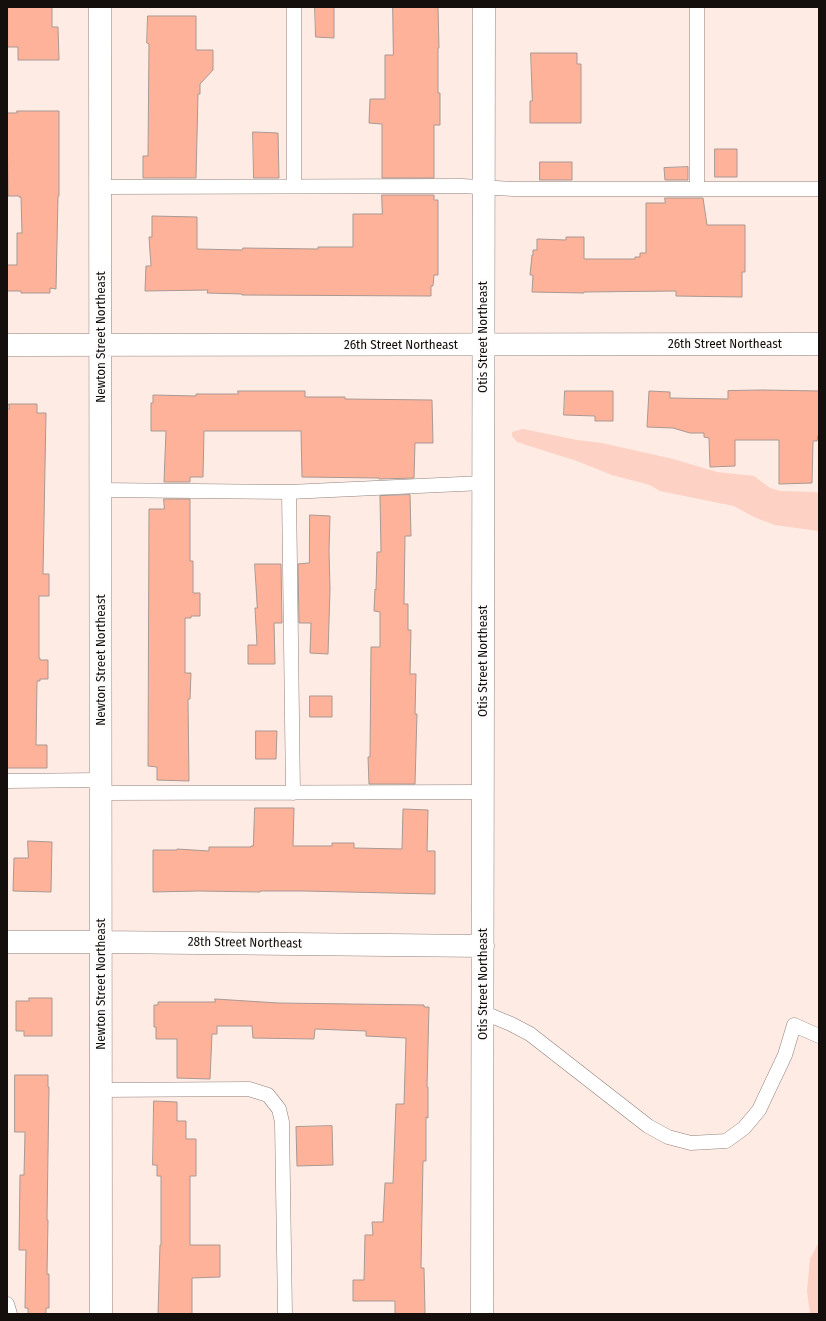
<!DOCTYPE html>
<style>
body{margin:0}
#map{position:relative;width:826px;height:1321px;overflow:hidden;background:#fdebe4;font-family:"Fira Sans Condensed",sans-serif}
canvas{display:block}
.frame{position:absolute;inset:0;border:8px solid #140e0c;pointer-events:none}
</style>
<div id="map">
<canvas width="826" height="1321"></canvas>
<div class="frame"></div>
</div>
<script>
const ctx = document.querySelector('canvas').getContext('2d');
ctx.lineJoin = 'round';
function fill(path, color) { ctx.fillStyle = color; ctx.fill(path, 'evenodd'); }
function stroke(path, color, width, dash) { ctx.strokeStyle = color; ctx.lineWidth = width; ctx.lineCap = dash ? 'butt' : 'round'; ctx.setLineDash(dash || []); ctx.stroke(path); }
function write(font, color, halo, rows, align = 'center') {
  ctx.font = font + ' "Fira Sans Condensed",sans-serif'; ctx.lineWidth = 4; ctx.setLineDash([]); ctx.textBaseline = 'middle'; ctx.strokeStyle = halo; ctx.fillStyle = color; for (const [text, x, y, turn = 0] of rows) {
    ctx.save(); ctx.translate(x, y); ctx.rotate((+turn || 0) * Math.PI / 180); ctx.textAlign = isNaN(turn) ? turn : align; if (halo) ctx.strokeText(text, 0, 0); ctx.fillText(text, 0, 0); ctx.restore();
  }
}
const green = new Path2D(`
 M 523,429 L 577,440 L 602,443 L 673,459 L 717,472 L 754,476 L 770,488 L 780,491 L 814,492 L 819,493 L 819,531 L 775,525 L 754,517 L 734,506 L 660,491 L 650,485 L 612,475 L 577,461 L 517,442 L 512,436 L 512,432 Z
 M 819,1242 L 819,1314 L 810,1314 L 807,1291 L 810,1259 Z`);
const building = new Path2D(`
 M 8,7 L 52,7 L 52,27 L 58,27 L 59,60 L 18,60 L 18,47 L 8,47 Z
 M 315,7 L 334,7 L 334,38 L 316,37 Z
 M 393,7 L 438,7 L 439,48 L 438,48 L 438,93 L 440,93 L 440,125 L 434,125 L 434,178 L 382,178 L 382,124 L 369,123 L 370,99 L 385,99 L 385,55 L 393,55 Z
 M 148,16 L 196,16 L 196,50 L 213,50 L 213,70 L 200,84 L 200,94 L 198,94 L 196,178 L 143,178 L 143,156 L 148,156 L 149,44 L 147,43 Z
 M 531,53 L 577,53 L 577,64 L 581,64 L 581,123 L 530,123 L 530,101 L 532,101 Z
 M 17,111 L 59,111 L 59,196 L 58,196 L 56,289 L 50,288 L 50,293 L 21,293 L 21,291 L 7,291 L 7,265 L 17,265 L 17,233 L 22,233 L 21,197 L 19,197 L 19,196 L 8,196 L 7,113 L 17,113 Z
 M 253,132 L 278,133 L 279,178 L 254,178 Z
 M 715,149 L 737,149 L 737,177 L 715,177 Z
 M 540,162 L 572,162 L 572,180 L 540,180 Z
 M 688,167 L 688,180 L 665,180 L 664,168 Z
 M 382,195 L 434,195 L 434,200 L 438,200 L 438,275 L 434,275 L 433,286 L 431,286 L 431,296 L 242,295 L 242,294 L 207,293 L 208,290 L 145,291 L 146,266 L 151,266 L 149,237 L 152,237 L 152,216 L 197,217 L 197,249 L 242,250 L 243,248 L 318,249 L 318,247 L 353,247 L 353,214 L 382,214 Z
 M 665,198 L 703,198 L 707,225 L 745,225 L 745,272 L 742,272 L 742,297 L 676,296 L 676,291 L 584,292 L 584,293 L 532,292 L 533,275 L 530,275 L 532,255 L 533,255 L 533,250 L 537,250 L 537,239 L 566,240 L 566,237 L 584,237 L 584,259 L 635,259 L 635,257 L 640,257 L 640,253 L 646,253 L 646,203 L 665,203 Z
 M 762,390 L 819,391 L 819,435 L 818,435 L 817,441 L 813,441 L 812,483 L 779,484 L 779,440 L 735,440 L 735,466 L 710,467 L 709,438 L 704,437 L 704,433 L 690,433 L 673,428 L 647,427 L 649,391 L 670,392 L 670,398 L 728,399 L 728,391 Z
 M 238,391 L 305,391 L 305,397 L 345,397 L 345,399 L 432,400 L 433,443 L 415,443 L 414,478 L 379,479 L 379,478 L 302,477 L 301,431 L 204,431 L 203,477 L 190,477 L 190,482 L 164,482 L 166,431 L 151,431 L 151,403 L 153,403 L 153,395 L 196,396 L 196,394 L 238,394 Z
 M 565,391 L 613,391 L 613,421 L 595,421 L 595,416 L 564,415 Z
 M 9,404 L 37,404 L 37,413 L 46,413 L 43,574 L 49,574 L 49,596 L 39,596 L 39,658 L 40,658 L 40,660 L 48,660 L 48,679 L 40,679 L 40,681 L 37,681 L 36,745 L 47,745 L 47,768 L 7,768 L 7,409 L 9,409 Z
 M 410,495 L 411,536 L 405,536 L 404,604 L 408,604 L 408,630 L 411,630 L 410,674 L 416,674 L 415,714 L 417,714 L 415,784 L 369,784 L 368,757 L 370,757 L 371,647 L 380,647 L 380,612 L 374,611 L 375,589 L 376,590 L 377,552 L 381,552 L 380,496 Z
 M 164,499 L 190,499 L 190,561 L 193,561 L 193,593 L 200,593 L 200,616 L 191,616 L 191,618 L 185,618 L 185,673 L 191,673 L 190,699 L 188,699 L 189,781 L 157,780 L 157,767 L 148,766 L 149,509 L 164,509 Z
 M 310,515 L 330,516 L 329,551 L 330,589 L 328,654 L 310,653 L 311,623 L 299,623 L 298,564 L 309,563 Z
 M 255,564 L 281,564 L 282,623 L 274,623 L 275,664 L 248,664 L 248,645 L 257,645 L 255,608 L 257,608 Z
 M 310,696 L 332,696 L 332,717 L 310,717 Z
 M 256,731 L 277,731 L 276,759 L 256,759 Z
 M 255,808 L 294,808 L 293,846 L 332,846 L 332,843 L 354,843 L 354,848 L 402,849 L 403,809 L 428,810 L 427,851 L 435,851 L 435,894 L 304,891 L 260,891 L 260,892 L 199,891 L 153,892 L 153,850 L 177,850 L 177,849 L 209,851 L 209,847 L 251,847 L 251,846 L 253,846 Z
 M 28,841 L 52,842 L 51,892 L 13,891 L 14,858 L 28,858 Z
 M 29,998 L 52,998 L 52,1036 L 24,1036 L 24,1031 L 16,1031 L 16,1001 L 29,1001 Z
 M 215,999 L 278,1003 L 424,1005 L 424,1007 L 429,1007 L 427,1087 L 428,1087 L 428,1118 L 426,1117 L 426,1161 L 423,1161 L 421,1268 L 424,1268 L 425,1314 L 395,1314 L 395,1301 L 353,1301 L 353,1280 L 364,1280 L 365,1235 L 373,1235 L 372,1222 L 383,1222 L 385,1183 L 393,1183 L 396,1104 L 404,1104 L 406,1038 L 366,1036 L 366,1031 L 315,1029 L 314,1039 L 253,1038 L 252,1026 L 217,1026 L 217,1034 L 212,1034 L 210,1079 L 177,1078 L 177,1039 L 156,1039 L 156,1027 L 154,1027 L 154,1005 L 158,1005 L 158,1002 L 215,1002 Z
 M 15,1075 L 48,1075 L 48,1087 L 49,1087 L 47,1220 L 48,1220 L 47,1274 L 49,1274 L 49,1308 L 46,1308 L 46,1314 L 28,1314 L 28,1308 L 25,1308 L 26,1250 L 19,1250 L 20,1175 L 24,1175 L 25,1132 L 15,1132 Z
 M 154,1101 L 177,1102 L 177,1121 L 186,1121 L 186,1139 L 196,1139 L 196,1176 L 190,1176 L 190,1245 L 220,1245 L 220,1277 L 192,1278 L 192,1314 L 158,1314 L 160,1245 L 161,1245 L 161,1176 L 157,1176 L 157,1165 L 153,1165 Z
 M 332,1126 L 333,1165 L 297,1166 L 296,1127 Z`);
const lane = new Path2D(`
 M 294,7 L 294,186
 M 100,187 L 462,186 L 513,189 L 819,189
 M 697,188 L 697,7
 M 100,490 L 289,492 L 483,483
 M 289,492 L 293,793
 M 7,781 L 101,780
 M 101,793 L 483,792
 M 482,1012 L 511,1024 L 530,1034 L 648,1126 L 668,1137 L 691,1143 L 726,1141 L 744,1128 L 759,1110 L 785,1055 L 794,1025 L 819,1036
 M 101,1090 L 249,1089 L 268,1095 L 279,1109 L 282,1122 L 285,1314
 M 7,1304 L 10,1314`);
const street = new Path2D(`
 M 100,7 L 101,1314
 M 7,345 L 819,344
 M 7,942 L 101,942 L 483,946
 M 482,1314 L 484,7`);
const streetNames = [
 ["Newton Street Northeast",101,337,-90],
 ["Otis Street Northeast",483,337,-90],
 ["26th Street Northeast",725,344],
 ["26th Street Northeast",401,345],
 ["Newton Street Northeast",101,660,-90],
 ["Otis Street Northeast",483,661,-90],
 ["28th Street Northeast",245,943,1],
 ["Newton Street Northeast",101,984,-90],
 ["Otis Street Northeast",483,984,-90]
];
fill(green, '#fdd1c3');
fill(building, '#feb299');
stroke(building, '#a99892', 1);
stroke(lane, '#92827c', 15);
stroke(street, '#92827c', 23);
stroke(lane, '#fff', 14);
stroke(street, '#fff', 22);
write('13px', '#140e0c', '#fcfcfc', streetNames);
</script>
